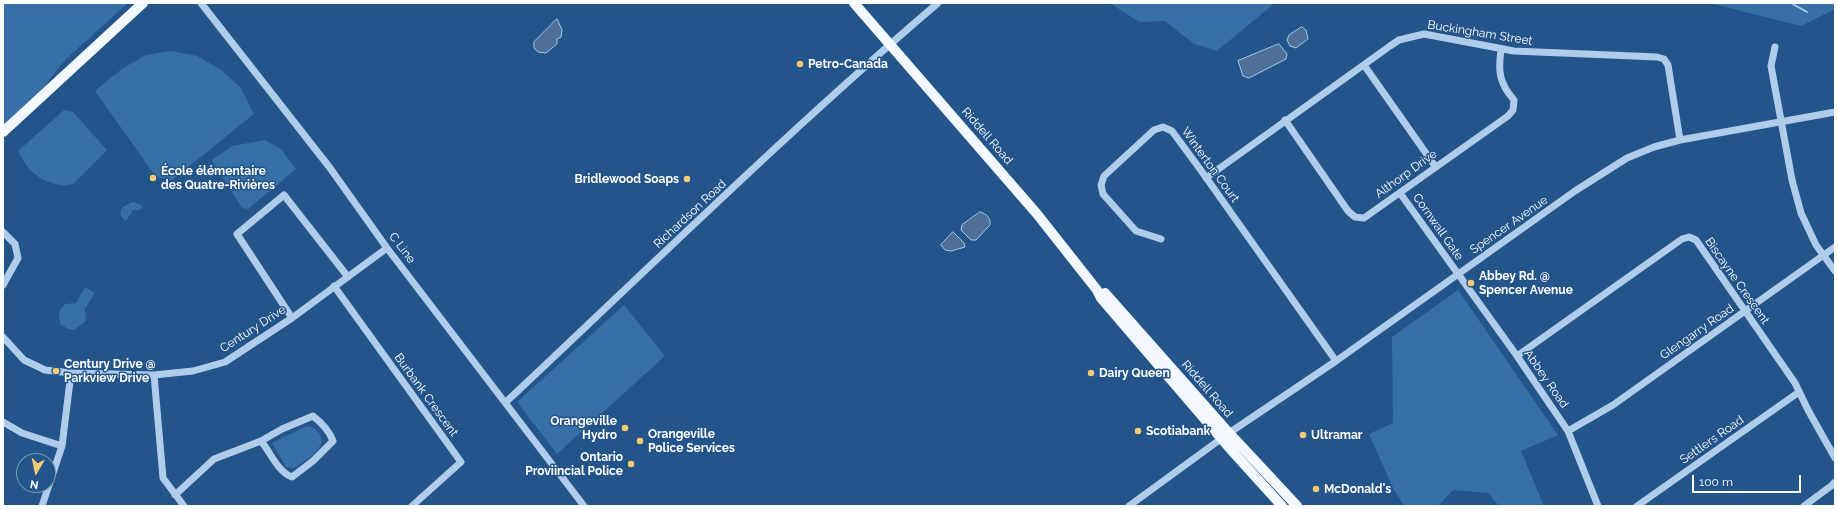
<!DOCTYPE html>
<meta charset="utf-8">
<style>
body{margin:0}
#map{position:relative;width:1838px;height:509px;overflow:hidden;background:#23548a;font-family:Raleway,sans-serif}
canvas{display:block}
.frame{position:absolute;inset:0;border:4px solid #fff;pointer-events:none}
.north{position:absolute;left:16px;top:453px;width:40px;height:40px;box-sizing:border-box;background:#23548a;border:1px solid #7b98b9;border-radius:50%;rotate:189deg;font-size:11px;font-weight:700;line-height:16px;text-align:center;color:#fff}
.north::after{content:'';display:block;margin:auto;width:14px;height:18px;background:#f6ca72;clip-path:polygon(50% 0,100% 100%,50% 72%,0 100%)}
.scale{position:absolute;left:1692px;top:475px;width:109px;height:18px;box-sizing:border-box;border:2px solid #fff;border-top:0;padding-left:5px;font-size:12px;line-height:14px;white-space:nowrap;color:#fff;-webkit-text-stroke:3px #23548a;paint-order:stroke}
</style>
<div id="map">
<canvas width="1838" height="509"></canvas>
<div class="frame"></div>
<div class="north">N</div>
<div class="scale">100 m</div>
</div>
<script>
const ctx = document.querySelector('canvas').getContext('2d');
ctx.lineJoin = 'round';
function fill(path, color) { ctx.fillStyle = color; ctx.fill(path, 'evenodd'); }
function stroke(path, color, width, dash) { ctx.strokeStyle = color; ctx.lineWidth = width; ctx.lineCap = dash ? 'butt' : 'round'; ctx.setLineDash(dash || []); ctx.stroke(path); }
function write(font, color, halo, rows, align = 'center') {
  ctx.font = font + ' Raleway,sans-serif'; ctx.lineWidth = 3; ctx.setLineDash([]); ctx.textBaseline = 'middle'; ctx.strokeStyle = halo; ctx.fillStyle = color; for (const [text, x, y, turn = 0] of rows) {
    ctx.save(); ctx.translate(x, y); ctx.rotate((+turn || 0) * Math.PI / 180); ctx.textAlign = isNaN(turn) ? turn : align; if (halo) ctx.strokeText(text, 0, 0); ctx.fillText(text, 0, 0); ctx.restore();
  }
}
const green = new Path2D(`
 M 3,3 L 128,3 L 66,59 L 3,138 Z
 M 1110,3 L 1275,3 L 1217,51 L 1194,44 L 1165,21 L 1139,22 Z
 M 1710,3 L 1835,3 L 1835,9 L 1801,26 Z
 M 171,51 L 197,56 L 220,69 L 241,88 L 254,114 L 172,180 L 156,177 L 95,91 L 123,68 L 146,55 Z
 M 64,110 L 73,112 L 107,150 L 74,183 C 68,186 62,186 55,184 C 36,179 26,168 18,151 Z
 M 265,140 L 281,149 L 296,169 L 248,209 L 242,208 L 212,160 L 232,146 Z
 M 133,202 L 141,205 L 142,207 L 140,210 L 133,210 L 126,221 C 120,216 119,214 123,207 Z
 M 85,287 L 95,293 L 85,309 L 86,321 L 74,330 L 68,329 L 60,324 L 59,312 L 65,304 L 76,303 Z
 M 1458,290 L 1558,435 L 1521,451 L 1544,506 L 1499,506 L 1488,493 L 1453,490 L 1438,506 L 1404,506 L 1393,488 L 1369,434 L 1393,423 L 1392,337 Z
 M 624,305 L 665,356 L 557,454 L 517,402 Z
 M 306,426 C 311,426 315,428 319,433 C 330,447 304,461 295,468 L 286,467 L 272,443 Z`);
const water = new Path2D(`
 M 557,19 L 562,30 L 561,37 L 557,39 L 557,44 L 546,53 L 538,52 L 534,48 L 534,42 Z
 M 1302,27 L 1306,30 L 1308,39 L 1296,48 L 1290,46 L 1287,40 L 1289,35 Z
 M 1279,44 L 1287,54 L 1286,59 L 1249,78 L 1243,76 L 1238,61 Z
 M 980,212 C 986,214 991,217 990,225 L 976,240 L 971,240 L 961,230 L 962,225 Z
 M 953,232 L 964,243 L 965,247 L 951,251 L 945,250 L 941,245 Z`);
const stream = new Path2D(`
 M 1791,3 L 1807,12`);
const minor = new Path2D(`
 M 201,3 L 330,168 L 387,248 L 584,506
 M 1775,47 L 1771,66 L 1792,180 L 1801,213 L 1816,245 L 1835,271
 M 1364,65 L 1435,166
 M 1285,120 L 1348,211 L 1355,217 L 1364,218 L 1508,116 L 1513,110 L 1514,100 C 1499,83 1498,71 1501,50
 M 1206,178 L 1390,46 L 1399,40 L 1424,34 L 1514,51 L 1657,57 L 1664,59 L 1668,65 L 1680,140
 M 1400,193 L 1517,356 L 1568,431 L 1598,506
 M 3,232 L 15,244 L 18,258 L 3,285
 M 1161,239 L 1136,231 L 1103,194 L 1101,185 L 1104,176 L 1154,130 L 1163,127 L 1172,131 L 1200,169 L 1336,361
 M 334,286 L 461,462 L 412,506
 M 292,318 L 237,234 L 284,195 L 348,277
 M 3,337 L 24,360 L 45,370 L 71,373 L 154,375 L 193,371 L 225,362 L 292,318 L 387,248
 M 1517,356 L 1682,239 L 1689,237 L 1696,240 L 1795,383 L 1808,410 L 1835,458
 M 154,375 L 163,478 L 184,506
 M 506,402 C 649,268 789,130 938,3
 M 3,422 L 22,433 L 62,446
 M 1568,431 L 1613,405 L 1835,247
 M 175,495 L 214,459 L 261,441 L 282,429 L 313,416 C 322,423 329,430 333,441 L 313,461 L 292,477 C 277,471 271,453 261,441
 M 42,506 L 62,446 L 71,373
 M 1129,506 L 1229,433 L 1336,361 L 1575,191 L 1627,158 L 1654,147 L 1680,140 L 1835,112
 M 1637,506 L 1799,392
 M 1804,506 L 1831,486 L 1835,482`);
const major = new Path2D(`
 M 854,3 L 1037,214 L 1097,290 L 1101,298 L 1233,452 L 1282,506
 M 3,132 L 143,3
 M 1105,293 L 1229,433 L 1297,506`);
const markers = [
 [800,64,4,"#f6ca72"],
 [153,178,4,"#f6ca72"],
 [687,179,4,"#f6ca72"],
 [1471,283,4,"#f6ca72"],
 [56,371,4,"#f6ca72"],
 [1091,373,4,"#f6ca72"],
 [625,428,4,"#f6ca72"],
 [1138,431,4,"#f6ca72"],
 [1303,435,4,"#f6ca72"],
 [640,441,4,"#f6ca72"],
 [631,464,4,"#f6ca72"],
 [1316,489,4,"#f6ca72"]
];
const streetNames = [
 ["Buckingham Street",1480,33,9],
 ["Riddell Road",987,136,49],
 ["Winterton Court",1210,165,54],
 ["Althorp Drive",1406,174,-36],
 ["Richardson Road",690,214,-43],
 ["Spencer Avenue",1509,225,-35],
 ["Cornwall Gate",1438,227,55],
 ["C Line",402,248,53],
 ["Biscayne Crescent",1737,281,55],
 ["Century Drive",253,329,-33],
 ["Glengarry Road",1697,332,-35],
 ["Abbey Road",1546,379,55],
 ["Riddell Road",1207,389,49],
 ["Burbank Crescent",426,395,54],
 ["Settlers Road",1712,440,-35]
];
const poiNames = [
 ["Petro-Canada",808,64],
 ["École élémentaire",161,171],
 ["des Quatre-Rivières",161,185],
 ["Bridlewood Soaps",679,179,"right"],
 ["Abbey Rd. @",1479,276],
 ["Spencer Avenue",1479,290],
 ["Century Drive @",64,364],
 ["Parkview Drive",64,378],
 ["Dairy Queen",1099,373],
 ["Orangeville",617,421,"right"],
 ["Hydro",617,435,"right"],
 ["Scotiabank",1146,431],
 ["Orangeville",648,434],
 ["Police Services",648,448],
 ["Ultramar",1311,435],
 ["Ontario",623,457,"right"],
 ["Proviincial Police",623,471,"right"],
 ["McDonald's",1324,489]
];
fill(green, '#376fa7');
fill(water, '#4e7096');
stroke(water, '#a3c8eb', 1);
stroke(stream, '#a3c8eb', 2);
stroke(minor, '#afcdea', 7);
stroke(major, '#f3f8fe', 10);
for (const [x, y, r, color] of markers) { const dot = new Path2D(); dot.arc(x, y, r, 0, 2 * Math.PI); ctx.fillStyle = color; ctx.fill(dot); stroke(dot, '#23548a', 1.5); }
write('12px', '#fff', '#23548a', streetNames);
write('bold 12px', '#fff', '#23548a', poiNames, 'left');
</script>
